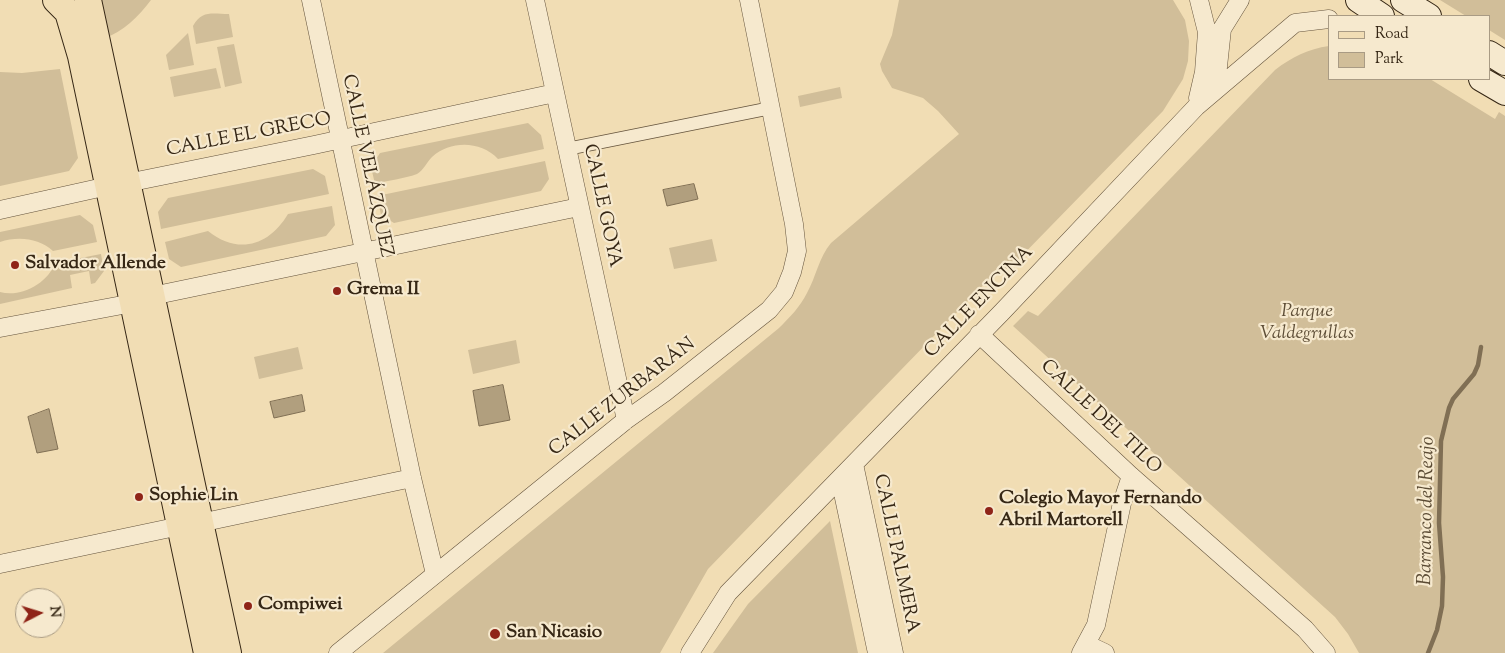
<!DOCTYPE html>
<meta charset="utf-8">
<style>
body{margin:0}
#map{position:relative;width:1505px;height:653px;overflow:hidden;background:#f1ddb4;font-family:"Sorts Mill Goudy",serif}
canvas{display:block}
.legend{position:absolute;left:1328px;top:15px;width:162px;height:65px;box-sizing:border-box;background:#f6e9ce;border:1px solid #a99b84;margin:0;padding:6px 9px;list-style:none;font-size:15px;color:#362715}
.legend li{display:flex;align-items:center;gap:10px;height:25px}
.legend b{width:25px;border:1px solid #a99b84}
.north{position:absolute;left:15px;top:588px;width:50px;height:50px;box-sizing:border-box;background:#f6e9ce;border:1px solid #a99b84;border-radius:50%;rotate:85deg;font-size:14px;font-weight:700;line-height:20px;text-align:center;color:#362715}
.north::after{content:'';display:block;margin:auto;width:18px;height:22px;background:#8f2418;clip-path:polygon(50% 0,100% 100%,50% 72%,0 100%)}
</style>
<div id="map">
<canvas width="1505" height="653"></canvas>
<ul class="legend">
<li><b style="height:6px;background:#f1ddb4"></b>Road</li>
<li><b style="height:14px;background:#d1be99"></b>Park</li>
</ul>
<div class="north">N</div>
</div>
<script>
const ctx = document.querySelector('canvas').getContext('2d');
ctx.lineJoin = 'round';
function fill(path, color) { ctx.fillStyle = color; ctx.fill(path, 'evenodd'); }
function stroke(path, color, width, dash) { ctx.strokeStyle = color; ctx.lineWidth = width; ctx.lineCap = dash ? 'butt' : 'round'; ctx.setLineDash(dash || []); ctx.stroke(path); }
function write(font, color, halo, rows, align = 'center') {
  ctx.font = font + ' "Sorts Mill Goudy",serif'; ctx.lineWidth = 4.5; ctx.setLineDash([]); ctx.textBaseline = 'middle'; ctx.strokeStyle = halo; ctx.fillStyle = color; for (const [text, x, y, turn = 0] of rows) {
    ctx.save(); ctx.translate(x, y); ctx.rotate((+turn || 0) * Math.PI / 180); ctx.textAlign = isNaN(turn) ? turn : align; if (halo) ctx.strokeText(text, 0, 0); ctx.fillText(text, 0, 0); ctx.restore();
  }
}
const green = new Path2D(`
 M 97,0 L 151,0 C 138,17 124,31 103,39 Z
 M 899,0 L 1173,0 L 1185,20 L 1189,41 L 1188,61 L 1183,79 L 1163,111 L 1011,267 L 994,274 L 708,569 L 660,653 L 383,653 L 779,328 C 790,317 800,307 807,293 C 816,277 819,257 831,243 L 959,134 L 938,111 L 923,98 L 892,88 L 882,71 L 880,64 L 892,35 Z
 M 1440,0 L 1505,0 L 1505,40 L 1489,30 L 1489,16 L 1466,16 Z
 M 229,14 L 233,37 L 196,44 L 193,26 C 202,10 212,14 229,14 Z
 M 188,33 L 194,65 L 169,70 L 166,55 Z
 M 234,44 L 242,83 L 225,87 L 217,47 Z
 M 1329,46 L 1329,79 L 1430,79 L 1495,119 L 1499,112 L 1505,116 L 1505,653 L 1359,653 L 1348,634 L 1335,617 L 1013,326 L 1028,311 L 1038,316 L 1275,70 C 1292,57 1308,49 1329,46 Z
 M 216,68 L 221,88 L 174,97 L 170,77 Z
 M 60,69 L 78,158 L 69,171 L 0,186 L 0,72 L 22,73 Z
 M 840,87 L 842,98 L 800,107 L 798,96 Z
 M 528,123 L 541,135 L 544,149 L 498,159 C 481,141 451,140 432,157 C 427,162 423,171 417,174 C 404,179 388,180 375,184 L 371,167 L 380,153 Z
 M 545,161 L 549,179 L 541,191 L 394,223 L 381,215 L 377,196 Z
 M 313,169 L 325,176 L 329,194 L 161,229 L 158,212 L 168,198 Z
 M 332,206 L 335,225 L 326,236 L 181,267 L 169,259 L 165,242 L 208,231 C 238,255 269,246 288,214 Z
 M 80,215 L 93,225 L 97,242 L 53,251 C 39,238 18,236 0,242 L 0,232 Z
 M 712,239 L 717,261 L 674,269 L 669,248 Z
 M 101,254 L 104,271 L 95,283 L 91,284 L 89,271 L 70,275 L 72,288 L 0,304 L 0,292 C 21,298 48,283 55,263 Z
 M 516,340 L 520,363 L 473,374 L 468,350 Z
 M 298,347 L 303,369 L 259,379 L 254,357 Z
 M 830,521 L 858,653 L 713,653 L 748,604 Z`);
const water = new Path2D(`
 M 694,184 L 698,199 L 667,206 L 663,190 Z
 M 503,385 L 510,420 L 479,426 L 473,391 Z
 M 302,395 L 305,411 L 274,418 L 270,402 Z
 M 49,409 L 58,449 L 37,453 L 28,417 Z`);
const stream = new Path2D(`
 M 1428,653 L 1437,630 L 1442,606 L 1443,577 L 1439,523 L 1441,441 L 1449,408 L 1453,399 L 1474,374 L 1478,365 L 1481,347`);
const pedestrian = new Path2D(`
 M 567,149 L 771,108`);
const minor = new Path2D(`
 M 311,0 L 412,478 L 435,574
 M 535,0 L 626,420
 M 1206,92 L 1217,76 L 1222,29 L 1240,0
 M 1198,98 L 1204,72 L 1207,32 L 1199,0
 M 127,183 L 314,145 L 555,93
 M 0,210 L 108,186
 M 152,296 L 579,207
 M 0,328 L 133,303
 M 979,334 L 1131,476 L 1305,629 L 1326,653
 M 854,464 L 894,653
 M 840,479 L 877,653
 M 200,523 L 412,478
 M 0,564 L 180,526
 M 1086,644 L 1105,653
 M 338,653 L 626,420 L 664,393 L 769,310 L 784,292 L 792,272 L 797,251 L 794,224 L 749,0
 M 690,653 L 728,593 L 1002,312 L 1196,107 L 1295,23 L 1329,19
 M 1081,653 L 1096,625 L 1122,503 L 1131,476`);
const secondary = new Path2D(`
 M 1358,0 L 1382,16
 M 1403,0 L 1429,16
 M 1489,53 L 1505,63
 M 1481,79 L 1505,93`);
const primary = new Path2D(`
 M 56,0 L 68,12 L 81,56 L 207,653
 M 88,0 L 228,653`);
const markers = [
 [15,265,5,"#8f2418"],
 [337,291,5,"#8f2418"],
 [139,497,5,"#8f2418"],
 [989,511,5,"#8f2418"],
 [248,606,5,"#8f2418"],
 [495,634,6,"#8f2418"]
];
const streetNames = [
 ["CALLE EL GRECO",249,136,-11],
 ["CALLE VELÁZQUEZ",366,166,78],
 ["CALLE GOYA",601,206,78],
 ["CALLE ENCINA",980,303,-46],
 ["CALLE ZURBARÁN",623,398,-38],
 ["CALLE DEL TILO",1100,418,43],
 ["CALLE PALMERA",895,554,78]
];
const poiNames = [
 ["Salvador Allende",25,265],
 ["Grema II",347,291],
 ["Sophie Lin",149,497],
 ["Colegio Mayor Fernando",999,500],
 ["Abril Martorell",999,522],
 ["Compiwei",258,606],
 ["San Nicasio",506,634]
];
const parkNames = [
 ["Parque",1307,313],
 ["Valdegrullas",1307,335]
];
const waterNames = [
 ["Barranco del Reajo",1428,511,-89]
];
fill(green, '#d1be99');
fill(water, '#b19f7e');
stroke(water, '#806f54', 1);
stroke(stream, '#806f54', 4.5);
stroke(pedestrian, '#65543d', 14);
stroke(minor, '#65543d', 19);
stroke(secondary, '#362715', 26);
stroke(primary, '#362715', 28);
stroke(pedestrian, '#f6e9ce', 12);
stroke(minor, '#f6e9ce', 18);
stroke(secondary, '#f6e9ce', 24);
stroke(primary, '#f1ddb4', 26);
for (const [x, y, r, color] of markers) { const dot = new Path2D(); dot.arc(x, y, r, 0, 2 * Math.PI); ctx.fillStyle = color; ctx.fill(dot); stroke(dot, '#f6e9ce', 2); }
write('19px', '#362715', '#f6e9ce', streetNames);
write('bold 19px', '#362715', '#f6e9ce', poiNames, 'left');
write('italic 19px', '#5d4d36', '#f6e9ce', parkNames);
write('italic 20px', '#5b4b34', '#f6e9ce', waterNames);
</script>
